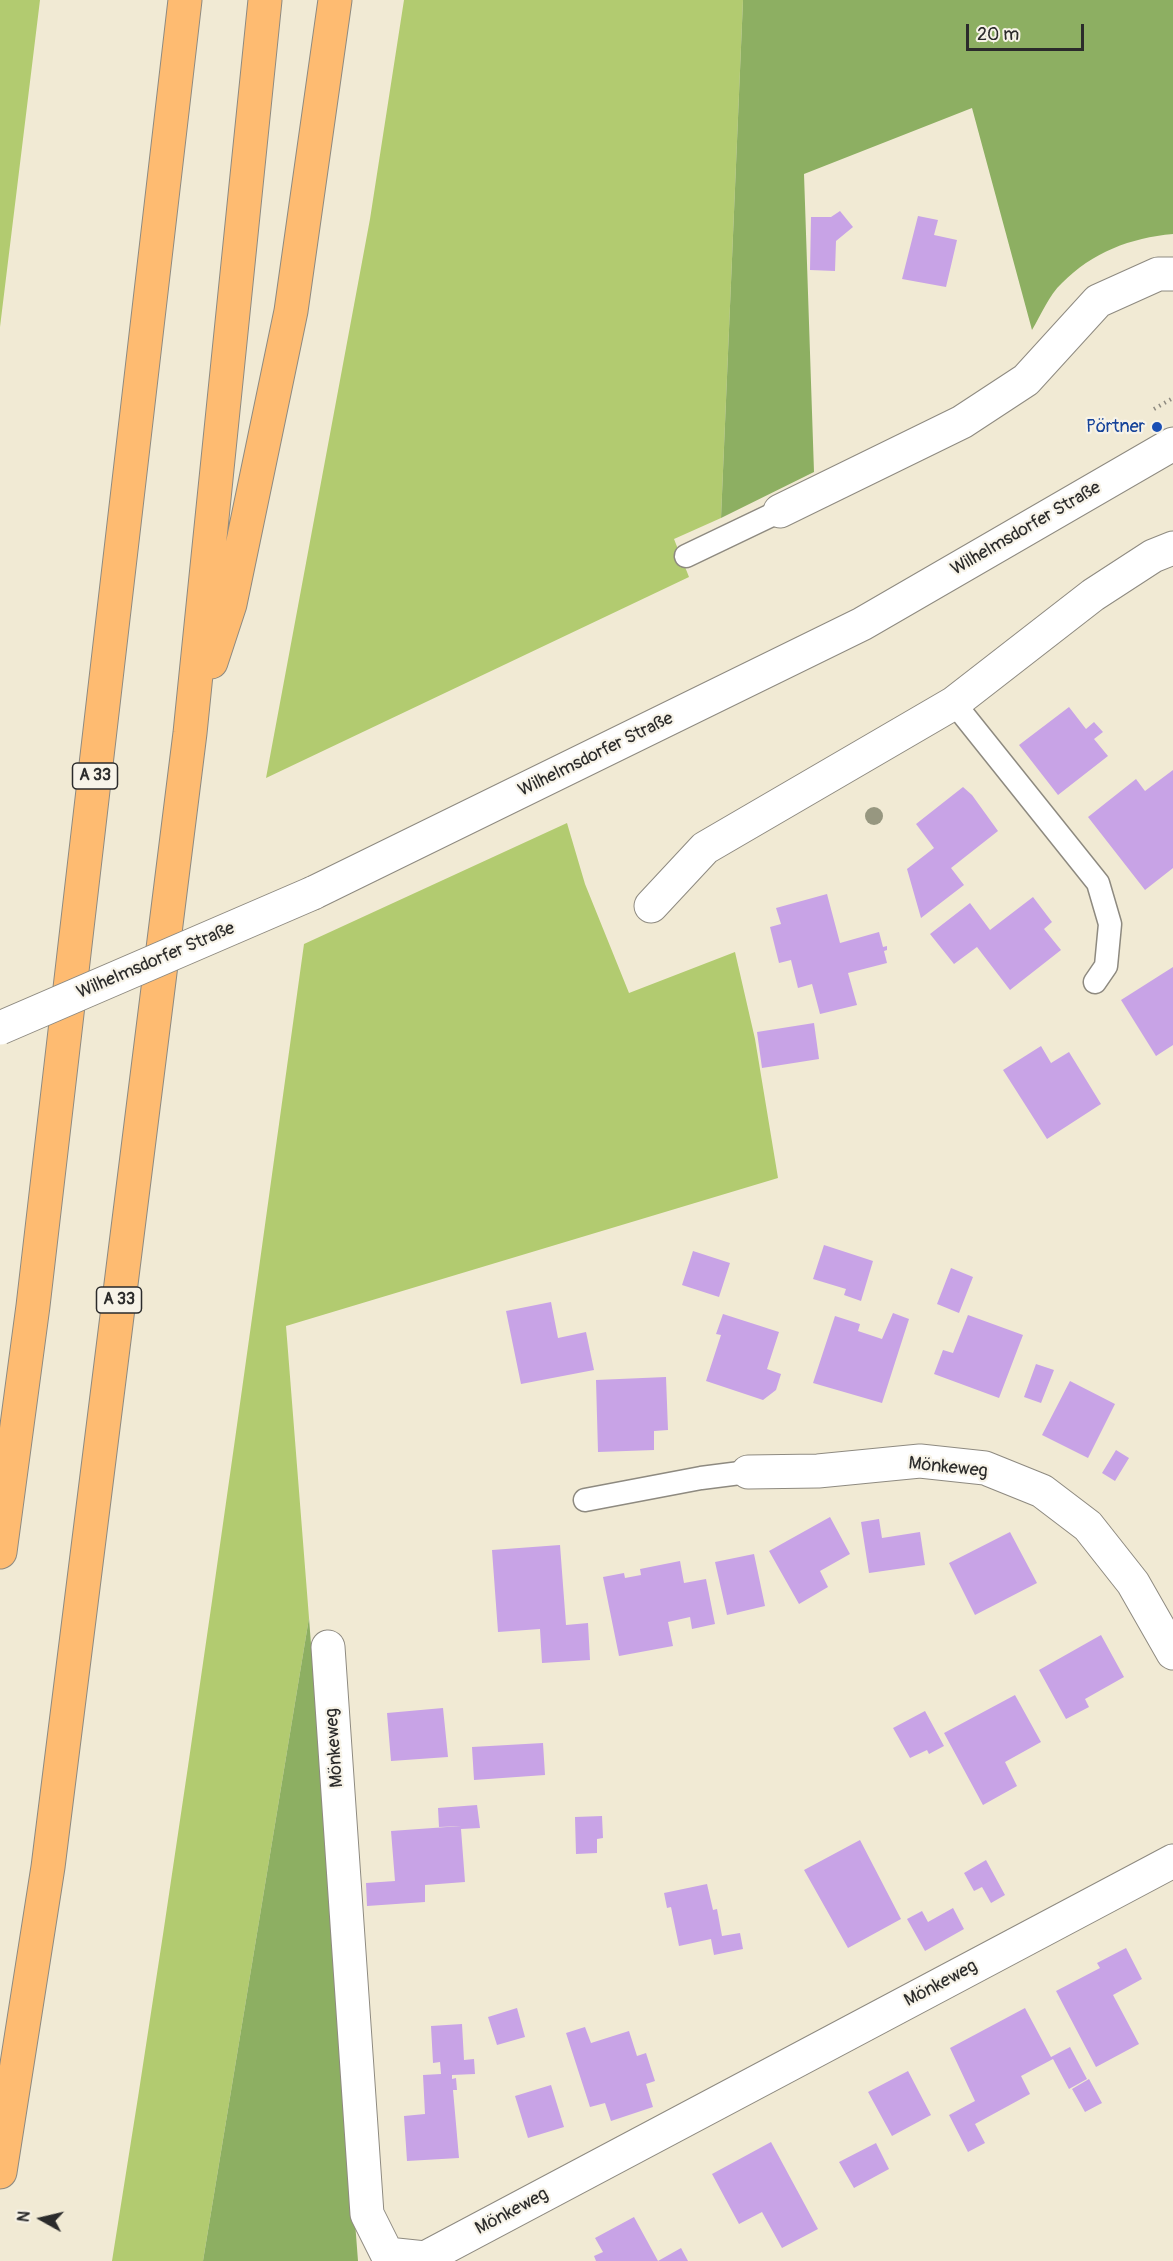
<!DOCTYPE html>
<meta charset="utf-8">
<style>
body{margin:0}
#map{position:relative;width:1173px;height:2261px;overflow:hidden;background:#f1ead4;font-family:Pangolin,sans-serif}
canvas{display:block}
.north{position:absolute;left:12px;top:2189px;width:60px;height:60px;-webkit-text-stroke:4px #f7f3e8;paint-order:stroke;rotate:278deg;font-size:16px;font-weight:700;line-height:24px;text-align:center;color:#2b2b2b}
.north::after{content:'';display:block;margin:auto;width:21px;height:27px;background:#2b2b2b;clip-path:polygon(50% 0,100% 100%,50% 72%,0 100%)}
.scale{position:absolute;left:966px;top:24px;width:118px;height:27px;box-sizing:border-box;border:3px solid #2b2b2b;border-top:0;padding-left:8px;font-size:18px;line-height:21px;white-space:nowrap;color:#2b2b2b;-webkit-text-stroke:4px #f7f3e8;paint-order:stroke}
</style>
<div id="map">
<canvas width="1173" height="2261"></canvas>
<div class="north">N</div>
<div class="scale">20 m</div>
</div>
<script>
const ctx = document.querySelector('canvas').getContext('2d');
ctx.lineJoin = 'round';
function fill(path, color) { ctx.fillStyle = color; ctx.fill(path, 'evenodd'); }
function stroke(path, color, width, dash) { ctx.strokeStyle = color; ctx.lineWidth = width; ctx.lineCap = dash ? 'butt' : 'round'; ctx.setLineDash(dash || []); ctx.stroke(path); }
function write(font, color, halo, rows, align = 'center') {
  ctx.font = font + ' Pangolin,sans-serif'; ctx.lineWidth = 4.5; ctx.setLineDash([]); ctx.textBaseline = 'middle'; ctx.strokeStyle = halo; ctx.fillStyle = color; for (const [text, x, y, turn = 0] of rows) {
    ctx.save(); ctx.translate(x, y); ctx.rotate((+turn || 0) * Math.PI / 180); ctx.textAlign = isNaN(turn) ? turn : align; if (halo) ctx.strokeText(text, 0, 0); ctx.fillText(text, 0, 0); ctx.restore();
  }
}
const green = new Path2D(`
 M 0,0 L 40,0 L 0,327 Z
 M 404,0 L 743,0 L 721,518 L 674,539 L 689,577 L 266,778 L 370,219 Z
 M 567,823 L 585,884 L 629,993 L 735,952 L 755,1039 L 778,1178 L 286,1326 L 309,1618 L 203,2261 L 112,2261 C 183,1823 243,1383 304,944 Z`);
const forest = new Path2D(`
 M 743,0 L 1173,0 L 1173,234 C 1130,238 1093,252 1062,283 C 1049,295 1041,315 1032,330 L 972,108 L 804,174 L 814,472 L 721,518 Z
 M 309,1618 L 358,2261 L 203,2261 Z`);
const building = new Path2D(`
 M 840,211 L 853,227 L 836,241 L 835,271 L 810,270 L 811,217 L 831,217 Z
 M 918,216 L 938,220 L 934,235 L 957,240 L 946,287 L 902,279 Z
 M 1069,707 L 1086,729 L 1094,722 L 1103,732 L 1094,739 L 1108,756 L 1058,795 L 1019,745 Z
 M 1173,770 L 1173,868 L 1145,890 L 1088,817 L 1136,779 L 1145,791 Z
 M 963,787 L 972,795 L 998,831 L 951,868 L 964,885 L 921,918 L 907,869 L 934,848 L 916,824 Z
 M 827,894 L 840,943 L 879,932 L 883,947 L 887,946 L 887,950 L 884,951 L 887,963 L 848,973 L 857,1005 L 820,1014 L 812,984 L 798,988 L 791,960 L 779,963 L 770,927 L 781,924 L 776,908 Z
 M 1033,897 L 1052,922 L 1044,929 L 1061,950 L 1010,990 L 977,947 L 954,964 L 930,934 L 970,903 L 990,930 Z
 M 1173,967 L 1173,1045 L 1156,1056 L 1121,1000 Z
 M 814,1023 L 819,1059 L 762,1068 L 757,1032 Z
 M 1041,1046 L 1051,1063 L 1069,1052 L 1101,1104 L 1047,1139 L 1003,1070 Z
 M 824,1245 L 873,1261 L 861,1301 L 844,1295 L 846,1289 L 813,1279 Z
 M 693,1251 L 730,1263 L 719,1297 L 682,1285 Z
 M 951,1268 L 973,1277 L 959,1313 L 937,1304 Z
 M 551,1302 L 558,1338 L 586,1332 L 594,1370 L 521,1384 L 506,1311 Z
 M 893,1313 L 909,1319 L 882,1403 L 813,1383 L 835,1316 L 860,1324 L 858,1331 L 882,1339 Z
 M 723,1314 L 779,1332 L 767,1369 L 781,1374 L 776,1390 L 763,1400 L 706,1381 L 721,1335 L 716,1334 Z
 M 968,1315 L 1023,1335 L 999,1398 L 934,1374 L 943,1350 L 953,1353 Z
 M 1036,1364 L 1054,1370 L 1041,1403 L 1024,1397 Z
 M 666,1377 L 668,1430 L 654,1431 L 654,1450 L 598,1452 L 596,1380 Z
 M 1070,1381 L 1115,1404 L 1088,1458 L 1042,1435 Z
 M 1116,1450 L 1129,1458 L 1115,1481 L 1102,1473 Z
 M 830,1517 L 850,1554 L 820,1571 L 828,1587 L 799,1604 L 769,1551 Z
 M 879,1519 L 882,1538 L 920,1532 L 925,1565 L 869,1573 L 861,1522 Z
 M 1010,1532 L 1037,1583 L 975,1615 L 949,1563 Z
 M 560,1545 L 566,1625 L 588,1623 L 590,1660 L 542,1663 L 540,1629 L 498,1632 L 492,1550 Z
 M 754,1554 L 765,1606 L 727,1615 L 715,1562 Z
 M 680,1561 L 684,1583 L 706,1579 L 715,1624 L 692,1629 L 690,1617 L 668,1622 L 673,1646 L 619,1656 L 603,1577 L 624,1573 L 625,1578 L 641,1575 L 640,1569 Z
 M 1101,1635 L 1124,1677 L 1085,1699 L 1089,1707 L 1066,1719 L 1039,1670 Z
 M 1015,1695 L 1041,1742 L 1005,1762 L 1017,1786 L 983,1805 L 944,1733 Z
 M 443,1708 L 448,1757 L 391,1761 L 387,1713 Z
 M 925,1711 L 944,1746 L 929,1754 L 927,1750 L 910,1758 L 893,1728 Z
 M 543,1743 L 545,1775 L 474,1780 L 472,1747 Z
 M 477,1805 L 480,1828 L 461,1829 L 465,1882 L 425,1885 L 425,1902 L 367,1906 L 366,1883 L 395,1881 L 391,1831 L 461,1826 L 439,1827 L 438,1808 Z
 M 602,1816 L 603,1838 L 597,1839 L 597,1853 L 576,1854 L 575,1817 Z
 M 860,1840 L 901,1919 L 848,1948 L 804,1870 Z
 M 986,1860 L 1005,1895 L 991,1903 L 982,1887 L 974,1891 L 964,1873 Z
 M 707,1884 L 713,1910 L 717,1909 L 722,1936 L 740,1933 L 743,1949 L 714,1955 L 711,1939 L 679,1946 L 671,1907 L 667,1908 L 664,1893 Z
 M 953,1908 L 964,1929 L 925,1951 L 907,1919 L 922,1911 L 928,1922 Z
 M 1126,1948 L 1142,1979 L 1113,1995 L 1139,2044 L 1096,2067 L 1056,1991 L 1100,1968 L 1097,1963 Z
 M 517,2008 L 525,2037 L 497,2045 L 488,2017 Z
 M 1025,2008 L 1051,2057 L 1070,2047 L 1087,2079 L 1069,2089 L 1053,2059 L 1021,2076 L 1030,2094 L 975,2124 L 985,2143 L 968,2152 L 949,2115 L 975,2101 L 950,2048 Z
 M 462,2024 L 464,2060 L 474,2059 L 475,2074 L 452,2075 L 452,2079 L 456,2078 L 457,2090 L 453,2090 L 459,2158 L 407,2161 L 404,2116 L 425,2114 L 423,2075 L 441,2074 L 440,2062 L 433,2063 L 431,2026 Z
 M 585,2027 L 591,2043 L 629,2031 L 637,2056 L 646,2053 L 655,2081 L 646,2084 L 653,2107 L 611,2121 L 605,2103 L 590,2107 L 566,2033 Z
 M 908,2071 L 931,2115 L 892,2136 L 868,2092 Z
 M 1089,2079 L 1102,2103 L 1085,2112 L 1072,2089 Z
 M 551,2085 L 564,2127 L 528,2138 L 515,2096 Z
 M 771,2142 L 818,2229 L 782,2248 L 762,2212 L 739,2224 L 712,2174 Z
 M 876,2143 L 889,2169 L 854,2188 L 839,2162 Z
 M 634,2217 L 658,2261 L 681,2248 L 688,2261 L 596,2261 L 594,2256 L 603,2252 L 595,2238 Z`);
const path = new Path2D(`
 M 1154,409 L 1173,398`);
const service = new Path2D(`
 M 686,556 L 780,511
 M 954,703 L 1098,883 L 1110,924 L 1106,966 L 1095,982
 M 585,1500 L 701,1478 L 748,1472`);
const minor = new Path2D(`
 M 780,511 L 962,422 L 1026,380 L 1098,301 L 1158,274 L 1173,274
 M 651,906 L 705,848 L 954,703 L 1093,595 L 1153,556 L 1173,548
 M 748,1472 L 818,1471 L 920,1461 L 985,1468 L 1042,1491 L 1088,1526 L 1133,1583 L 1173,1653
 M 328,1647 L 367,2214 L 387,2254 L 425,2258 L 1173,1861`);
const tertiary = new Path2D(`
 M 313,893 L 862,624 L 1173,444`);
const motorway = new Path2D(`
 M 211,662 L 230,604 L 291,311 L 335,0
 M 0,1552 L 33,1306 L 185,0
 M 0,2172 L 48,1867 L 190,733 L 265,0`);
const tertiaryBridge = new Path2D(`
 M 0,1028 L 313,893`);
const trees = [
 [874,816]
];
const markers = [
 [1157,427,6,"#1a4fb4"]
];
const shields = [
 [95,776,45],
 [119,1300,45]
];
const shieldNames = [
 ["A 33",95,776],
 ["A 33",119,1300]
];
const transitNames = [
 ["Pörtner",1145,427]
];
const streetNames = [
 ["Wilhelmsdorfer Straße",1026,529,-30],
 ["Wilhelmsdorfer Straße",596,755,-26],
 ["Wilhelmsdorfer Straße",156,961,-23],
 ["Mönkeweg",948,1468,6],
 ["Mönkeweg",335,1748,-94],
 ["Mönkeweg",941,1984,-28],
 ["Mönkeweg",512,2212,-28]
];
fill(green, '#b2cb70');
fill(forest, '#8daf62');
fill(building, '#c8a3e6');
stroke(service, '#8e8a80', 25);
stroke(minor, '#8e8a80', 35);
stroke(tertiary, '#8e8a80', 35);
stroke(motorway, '#8e8a80', 35);
stroke(path, '#8e8a80', 4, [1.5, 4.5]);
stroke(service, '#fff', 22);
stroke(minor, '#fff', 33);
stroke(tertiary, '#fff', 33);
stroke(motorway, '#febb71', 33);
stroke(tertiaryBridge, '#8e8a80', 35, []);
stroke(tertiaryBridge, '#fff', 33);
ctx.fillStyle = '#979780';
for (const [x, y] of trees) { ctx.beginPath(); ctx.arc(x, y, 9, 0, 2 * Math.PI); ctx.fill(); }
for (const [x, y, r, color] of markers) { const dot = new Path2D(); dot.arc(x, y, r, 0, 2 * Math.PI); ctx.fillStyle = color; ctx.fill(dot); stroke(dot, '#f7f3e8', 2); }
for (const [x, y, w] of shields) { const box = new Path2D(); box.roundRect(x - w / 2, y - 13, w, 26, 4.5); ctx.fillStyle = '#f7f3e8'; ctx.fill(box); stroke(box, '#2b2b2b', 1.5); }
write('bold 16px', '#2b2b2b', null, shieldNames);
write('18px', '#164399', '#f7f3e8', transitNames, 'right');
write('18px', '#2b2b2b', '#f7f3e8', streetNames);
</script>
